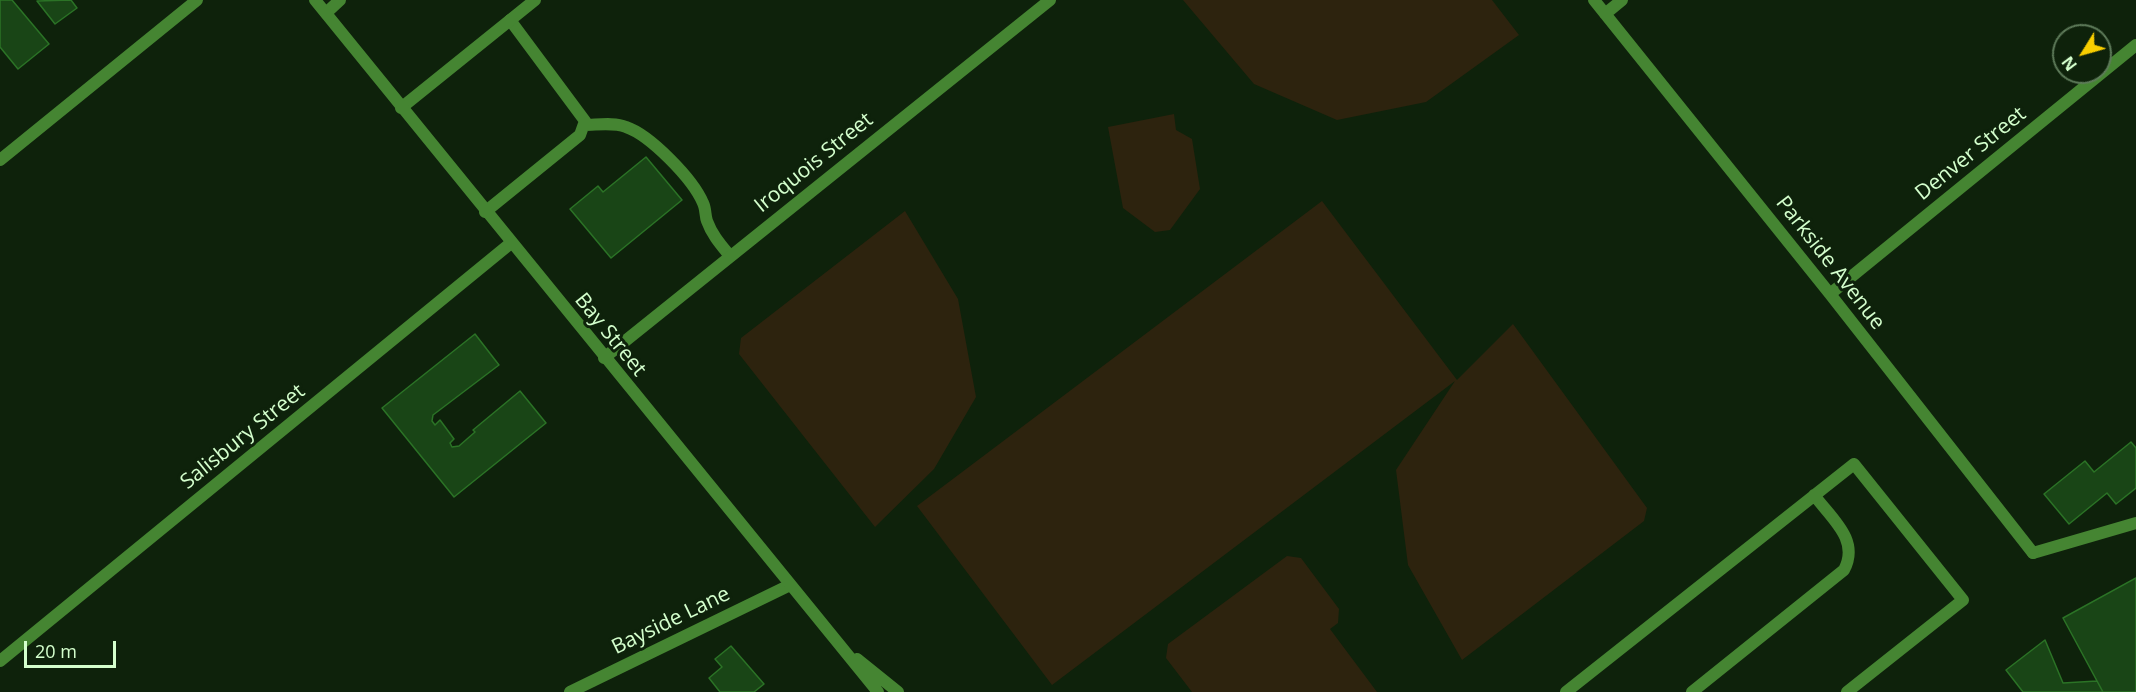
<!DOCTYPE html>
<style>
body{margin:0}
#map{position:relative;width:2136px;height:692px;overflow:hidden;background:#0e220b;font-family:"Open Sans",sans-serif}
canvas{display:block}
.north{position:absolute;left:2052px;top:24px;width:60px;height:60px;box-sizing:border-box;background:#0e220b;border:2px solid #5d7a59;border-radius:50%;rotate:233deg;font-size:16px;font-weight:700;line-height:24px;text-align:center;color:#d4ffcd}
.north::after{content:'';display:block;margin:auto;width:21px;height:27px;background:#f8ce00;clip-path:polygon(50% 0,100% 100%,50% 72%,0 100%)}
.scale{position:absolute;left:24px;top:641px;width:92px;height:27px;box-sizing:border-box;border:3px solid #d4ffcd;border-top:0;padding-left:8px;font-size:18px;line-height:21px;white-space:nowrap;color:#d4ffcd;-webkit-text-stroke:4px #0e220b;paint-order:stroke}
</style>
<div id="map">
<canvas width="2136" height="692"></canvas>
<div class="north">N</div>
<div class="scale">20 m</div>
</div>
<script>
const ctx = document.querySelector('canvas').getContext('2d');
ctx.lineJoin = 'round';
function fill(path, color) { ctx.fillStyle = color; ctx.fill(path, 'evenodd'); }
function stroke(path, color, width, dash) { ctx.strokeStyle = color; ctx.lineWidth = width; ctx.lineCap = dash ? 'butt' : 'round'; ctx.setLineDash(dash || []); ctx.stroke(path); }
function write(font, color, halo, rows, align = 'center') {
  ctx.font = font + ' "Open Sans",sans-serif'; ctx.lineWidth = 6; ctx.setLineDash([]); ctx.textBaseline = 'middle'; ctx.strokeStyle = halo; ctx.fillStyle = color; for (const [text, x, y, turn = 0] of rows) {
    ctx.save(); ctx.translate(x, y); ctx.rotate((+turn || 0) * Math.PI / 180); ctx.textAlign = isNaN(turn) ? turn : align; if (halo) ctx.strokeText(text, 0, 0); ctx.fillText(text, 0, 0); ctx.restore();
  }
}
const green = new Path2D(`
 M 1183,0 L 1492,0 L 1519,35 L 1426,102 L 1337,120 L 1254,84 Z
 M 1174,114 L 1176,130 L 1192,139 L 1200,189 L 1170,230 L 1155,232 L 1123,208 L 1108,127 Z
 M 1322,201 L 1457,380 L 1513,324 L 1647,508 L 1644,521 L 1462,660 L 1408,565 L 1396,470 L 1455,381 L 1052,685 L 917,506 Z
 M 905,211 L 958,299 L 976,397 L 934,469 L 875,527 L 739,354 L 741,338 Z
 M 1287,556 L 1301,558 L 1339,609 L 1338,623 L 1330,629 L 1377,692 L 1192,692 L 1166,658 L 1168,644 Z`);
const building = new Path2D(`
 M 0,0 L 12,0 L 49,44 L 18,69 L 0,47 Z
 M 71,0 L 77,8 L 55,24 L 37,1 Z
 M 646,157 L 682,200 L 611,258 L 570,209 L 598,186 L 603,192 Z
 M 475,334 L 499,365 L 433,415 L 432,421 L 435,425 L 440,420 L 454,439 L 450,443 L 452,447 L 459,446 L 475,432 L 473,430 L 520,391 L 546,423 L 454,497 L 382,408 Z
 M 2131,442 L 2136,448 L 2136,488 L 2116,504 L 2107,493 L 2069,524 L 2044,494 L 2085,461 L 2094,472 Z
 M 2136,578 L 2136,692 L 2103,692 L 2063,618 Z
 M 2045,640 L 2063,683 L 2097,681 L 2103,692 L 2023,692 L 2006,670 Z
 M 731,646 L 764,684 L 754,692 L 720,692 L 709,678 L 722,667 L 715,659 Z`);
const service = new Path2D(`
 M 326,13 L 340,0
 M 584,125 C 597,125 614,122 626,127 C 650,135 693,179 703,203 C 706,209 705,216 707,221 C 712,235 721,245 730,256
 M 485,212 L 580,135 L 585,121 L 510,20
 M 2033,553 L 2136,523
 M 1566,692 L 1854,464 L 1963,600 L 1847,692
 M 1692,692 L 1844,570 C 1860,540 1832,519 1814,495`);
const minor = new Path2D(`
 M 1594,0 L 1830,294 L 2033,553
 M 1605,14 L 1622,0
 M 401,108 L 535,0
 M 0,160 L 197,0
 M 1830,294 L 2136,45
 M 604,358 L 1050,0
 M 0,661 L 511,243
 M 570,692 L 790,585`);
const tertiary = new Path2D(`
 M 315,0 L 878,692
 M 857,659 L 898,692`);
const streetNames = [
 ["Denver Street",1971,154,-39],
 ["Iroquois Street",814,163,-39],
 ["Parkside Avenue",1830,263,52],
 ["Bay Street",610,335,51],
 ["Salisbury Street",243,437,-39],
 ["Bayside Lane",671,621,-26]
];
fill(green, '#2d230e');
fill(building, '#194516');
stroke(building, '#2b7326', 1.5);
stroke(service, '#458532', 12);
stroke(minor, '#458532', 12);
stroke(tertiary, '#458532', 12);
write('21px', '#d4ffcd', '#0e220b', streetNames);
</script>
